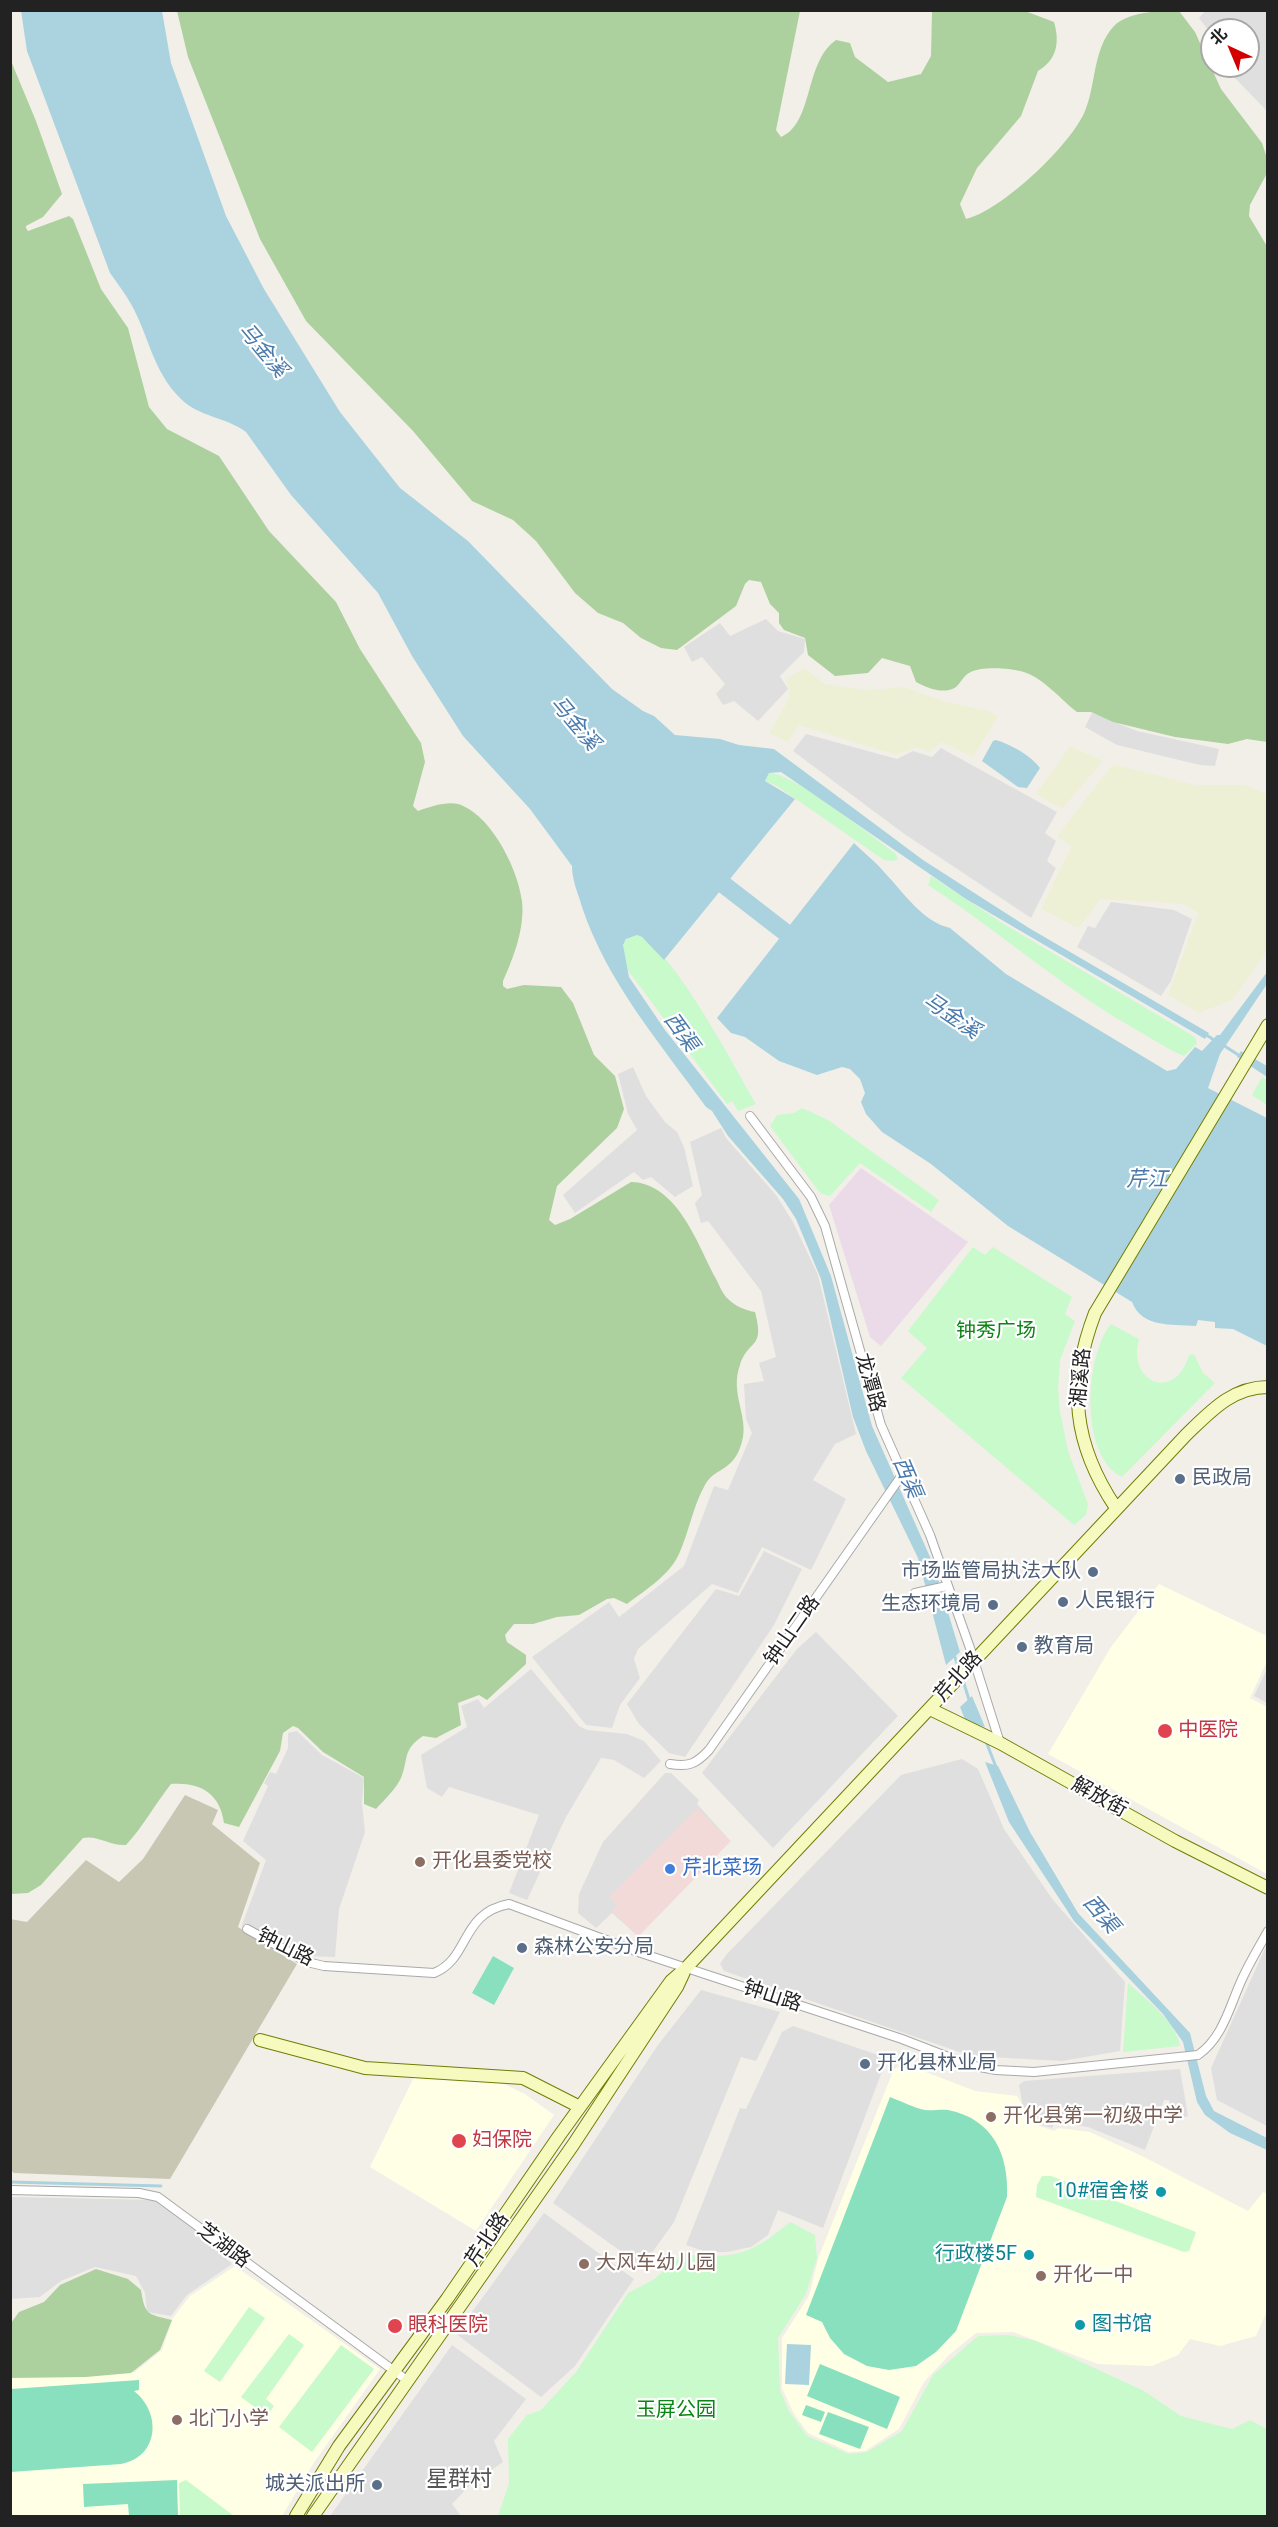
<!DOCTYPE html>
<meta charset="utf-8">
<style>
body{margin:0}
#map{position:relative;width:1278px;height:2527px;overflow:hidden;background:#f2efe9;font-family:Roboto,"Noto Sans SC",sans-serif}
canvas{display:block}
.frame{position:absolute;inset:0;border:12px solid #222;pointer-events:none}
.north{position:absolute;left:1200px;top:18px;width:60px;height:60px;box-sizing:border-box;background:#fff;border:2px solid #a7a7a7;border-radius:50%;rotate:316deg;font-size:16px;font-weight:700;line-height:24px;text-align:center;color:#222}
.north::after{content:'';display:block;margin:auto;width:21px;height:27px;background:#d40000;clip-path:polygon(50% 0,100% 100%,50% 72%,0 100%)}
</style>
<div id="map">
<canvas width="1278" height="2527"></canvas>
<div class="frame"></div>
<div class="north">北</div>
</div>
<script>
const ctx = document.querySelector('canvas').getContext('2d');
ctx.lineJoin = 'round';
function fill(path, color) { ctx.fillStyle = color; ctx.fill(path, 'evenodd'); }
function stroke(path, color, width, dash) { ctx.strokeStyle = color; ctx.lineWidth = width; ctx.lineCap = dash ? 'butt' : 'round'; ctx.setLineDash(dash || []); ctx.stroke(path); }
function write(font, color, halo, rows, align = 'center') {
  ctx.font = font + ' Roboto,"Noto Sans SC",sans-serif'; ctx.lineWidth = 4.5; ctx.setLineDash([]); ctx.textBaseline = 'middle'; ctx.strokeStyle = halo; ctx.fillStyle = color; for (const [text, x, y, turn = 0] of rows) {
    ctx.save(); ctx.translate(x, y); ctx.rotate((+turn || 0) * Math.PI / 180); ctx.textAlign = isNaN(turn) ? turn : align; if (halo) ctx.strokeText(text, 0, 0); ctx.fillText(text, 0, 0); ctx.restore();
  }
}
const residential = new Path2D(`
 M 1205,11 L 1267,11 L 1267,111 L 1232,75 L 1230,66 L 1248,66 L 1248,30 L 1212,30 L 1212,35 L 1199,18 Z
 M 766,619 L 778,631 L 805,639 L 804,652 L 780,676 L 788,689 L 758,721 L 734,701 L 723,705 L 716,694 L 725,684 L 702,657 L 692,662 L 684,647 L 720,623 L 730,636 Z
 M 1092,713 L 1137,731 L 1219,749 L 1215,766 L 1200,765 L 1117,745 L 1085,727 Z
 M 806,734 L 897,759 L 913,751 L 932,757 L 941,748 L 1057,812 L 1045,833 L 1056,841 L 1047,861 L 1056,868 L 1031,918 L 903,833 L 793,751 Z
 M 1111,902 L 1174,910 L 1192,919 L 1171,981 L 1161,996 L 1077,947 L 1088,926 L 1095,928 Z
 M 633,1067 L 646,1096 L 665,1122 L 677,1132 L 684,1147 L 693,1186 L 675,1197 L 651,1177 L 643,1180 L 634,1172 L 575,1213 L 563,1195 L 637,1130 L 628,1114 L 618,1074 Z
 M 721,1128 L 726,1138 L 776,1195 L 793,1222 L 818,1275 L 856,1434 L 835,1444 L 813,1480 L 846,1499 L 811,1570 L 762,1547 L 738,1593 L 712,1584 L 638,1649 L 634,1659 L 640,1678 L 620,1705 L 612,1728 L 586,1725 L 532,1657 L 609,1602 L 619,1617 L 684,1566 L 714,1486 L 728,1490 L 752,1433 L 746,1419 L 744,1384 L 764,1381 L 759,1363 L 776,1357 L 761,1291 L 708,1221 L 701,1223 L 695,1203 L 702,1195 L 690,1142 Z
 M 764,1551 L 802,1569 L 774,1625 L 685,1757 L 669,1753 L 639,1724 L 627,1704 L 716,1589 L 739,1596 Z
 M 816,1632 L 898,1716 L 773,1848 L 702,1773 L 797,1649 Z
 M 531,1669 L 579,1726 L 587,1730 L 627,1734 L 644,1741 L 661,1761 L 644,1778 L 614,1760 L 601,1758 L 566,1817 L 527,1900 L 509,1893 L 539,1815 L 449,1787 L 442,1797 L 427,1788 L 421,1755 L 467,1727 L 461,1706 L 478,1699 L 484,1708 Z
 M 1267,1669 L 1267,1703 L 1254,1696 Z
 M 297,1731 L 322,1755 L 364,1778 L 362,1803 L 365,1832 L 339,1909 L 335,1957 L 308,1956 L 242,1925 L 266,1860 L 243,1841 L 268,1786 L 264,1783 L 270,1772 L 276,1774 L 288,1748 L 288,1733 Z
 M 962,1759 L 978,1769 L 1004,1829 L 1053,1900 L 1125,1982 L 1120,2051 L 1062,2061 L 971,2056 L 724,1971 L 720,1964 L 726,1955 L 901,1775 Z
 M 665,1773 L 671,1773 L 699,1800 L 697,1804 L 726,1836 L 637,1935 L 612,1913 L 596,1928 L 578,1913 L 579,1894 L 603,1842 Z
 M 1267,1944 L 1268,2126 L 1267,2126 L 1217,2100 L 1211,2068 Z
 M 701,1990 L 780,2012 L 756,2061 L 741,2057 L 674,2222 L 646,2261 L 639,2264 L 553,2203 L 658,2045 Z
 M 793,2026 L 887,2058 L 823,2228 L 778,2210 L 768,2235 L 751,2247 L 727,2252 L 706,2252 L 686,2245 L 740,2108 L 746,2109 L 782,2032 Z
 M 1180,2069 L 1188,2116 L 1173,2120 L 1169,2100 L 1164,2100 L 1145,2150 L 1088,2127 L 1055,2122 L 1052,2128 L 1038,2124 L 1023,2107 L 1019,2085 L 1024,2081 Z
 M 11,2197 L 154,2200 L 187,2222 L 232,2264 L 187,2295 L 171,2316 L 147,2312 L 145,2293 L 136,2276 L 95,2267 L 61,2281 L 40,2297 L 11,2299 Z
 M 544,2213 L 634,2279 L 575,2366 L 541,2397 L 456,2334 Z
 M 452,2345 L 526,2399 L 494,2441 L 503,2462 L 471,2484 L 452,2504 L 461,2516 L 330,2516 Z`);
const commercial = new Path2D(`
 M 697,1808 L 731,1841 L 638,1937 L 612,1911 L 617,1905 L 609,1897 Z`);
const industrial = new Path2D(`
 M 861,1168 L 968,1242 L 881,1346 L 870,1337 L 829,1205 Z`);
const education = new Path2D(`
 M 1159,1584 L 1267,1636 L 1267,1661 L 1250,1698 L 1267,1707 L 1267,1874 L 1048,1754 L 1111,1647 Z
 M 905,2064 L 975,2091 L 1017,2096 L 1033,2124 L 1054,2131 L 1058,2128 L 1090,2132 L 1144,2157 L 1248,2211 L 1263,2192 L 1267,2194 L 1267,2311 L 1256,2336 L 1220,2346 L 1190,2339 L 1178,2355 L 1152,2366 L 1098,2364 L 1013,2332 L 976,2333 L 949,2355 L 924,2382 L 899,2429 L 865,2451 L 849,2452 L 808,2433 L 794,2414 L 782,2388 L 782,2338 L 809,2296 L 819,2256 L 894,2069 Z
 M 415,2075 L 497,2081 L 525,2094 L 554,2115 L 476,2231 L 370,2167 Z
 M 235,2266 L 380,2369 L 313,2464 L 282,2516 L 11,2516 L 10,2377 L 135,2372 L 162,2350 L 173,2318 L 190,2296 Z`);
const construction = new Path2D(`
 M 185,1795 L 218,1810 L 212,1824 L 260,1863 L 238,1927 L 297,1964 L 170,2179 L 14,2173 L 11,2170 L 10,1919 L 27,1922 L 86,1860 L 119,1882 L 143,1859 Z`);
const farmland = new Path2D(`
 M 803,668 L 825,684 L 868,690 L 904,687 L 943,701 L 989,711 L 998,717 L 973,757 L 941,742 L 930,752 L 917,747 L 896,755 L 799,725 L 787,742 L 769,733 L 790,697 L 786,679 Z
 M 1070,746 L 1103,761 L 1062,809 L 1036,794 Z
 M 1113,764 L 1196,785 L 1245,785 L 1267,794 L 1267,951 L 1232,1000 L 1199,1013 L 1168,995 L 1198,913 L 1183,904 L 1101,899 L 1078,928 L 1041,909 L 1071,847 L 1057,836 Z`);
const forest = new Path2D(`
 M 177,11 L 800,11 L 776,130 L 781,137 C 814,123 804,62 836,40 L 850,43 L 855,57 L 888,82 L 921,74 L 931,56 L 932,11 L 1025,11 L 1054,22 C 1060,42 1057,60 1038,71 L 1021,116 L 977,168 L 960,204 L 966,219 C 1001,211 1071,145 1085,111 C 1096,85 1093,48 1114,26 C 1128,12 1161,10 1179,11 L 1195,32 L 1221,89 L 1262,143 L 1267,158 L 1266,175 L 1250,205 L 1249,216 L 1268,248 L 1267,742 L 1247,739 L 1228,744 L 1175,737 L 1113,722 L 1091,712 L 1077,712 C 1060,699 1041,675 1020,671 C 1008,668 980,666 969,673 C 963,676 961,683 956,687 C 944,695 927,688 916,682 L 910,666 L 882,658 L 868,673 L 835,676 L 808,655 L 805,638 L 784,630 L 779,623 L 779,613 L 770,604 L 761,582 L 749,580 L 745,584 L 736,606 L 677,650 L 661,648 L 641,638 L 623,623 L 598,613 L 575,593 L 536,541 L 513,520 L 472,501 L 413,431 L 306,321 L 260,239 L 188,57 Z
 M 11,61 L 36,121 L 62,194 L 43,217 L 26,226 L 26,228 L 28,231 L 69,216 L 73,219 L 101,289 L 128,328 L 149,407 L 167,429 L 219,456 L 269,531 L 336,602 L 360,649 L 421,743 L 425,762 L 413,806 L 418,811 C 428,807 447,801 458,804 C 491,814 518,869 522,901 C 525,927 514,957 503,981 L 503,986 L 507,989 L 524,985 L 561,987 L 573,1003 L 594,1055 L 615,1076 L 624,1109 L 617,1128 L 557,1186 L 549,1220 L 555,1225 L 570,1219 L 631,1182 C 677,1183 697,1243 715,1277 C 719,1284 722,1293 727,1298 C 735,1306 744,1310 755,1312 C 765,1350 749,1338 740,1365 C 730,1392 747,1414 743,1437 C 736,1473 715,1466 705,1485 C 693,1506 689,1532 679,1554 C 669,1576 645,1590 627,1604 L 614,1598 L 607,1599 L 579,1615 L 557,1617 L 533,1624 L 514,1624 L 505,1635 L 507,1642 L 526,1655 L 526,1664 L 487,1700 L 479,1695 L 458,1703 L 461,1725 L 436,1738 L 423,1736 C 402,1750 409,1758 401,1778 C 396,1789 384,1800 376,1809 L 364,1804 L 364,1777 L 323,1752 L 298,1728 L 293,1726 L 283,1733 L 280,1751 L 239,1827 L 224,1823 C 220,1793 200,1782 171,1784 C 155,1804 143,1827 126,1845 C 110,1846 98,1835 83,1838 L 41,1885 L 28,1893 L 11,1894 Z
 M 96,2269 L 128,2279 L 141,2290 C 145,2316 148,2314 172,2320 L 160,2350 L 131,2373 L 86,2377 L 11,2378 L 11,2323 L 19,2312 L 44,2302 L 60,2285 Z`);
const park = new Path2D(`
 M 769,773 C 790,771 873,837 895,853 L 898,859 L 894,861 L 884,860 L 777,786 L 765,781 Z
 M 931,876 L 1007,926 L 1195,1037 L 1197,1043 L 1184,1056 C 1167,1049 1151,1038 1135,1029 C 1061,987 999,931 928,885 Z
 M 637,935 C 673,948 734,1067 756,1104 L 738,1111 L 732,1101 L 727,1104 L 627,969 C 622,955 618,938 637,935 Z
 M 1262,1077 L 1267,1080 L 1267,1105 L 1252,1095 Z
 M 802,1108 L 828,1120 L 939,1200 L 931,1212 L 860,1163 L 830,1196 L 820,1193 L 770,1126 L 777,1115 L 794,1113 Z
 M 973,1247 L 985,1255 L 993,1247 L 1072,1297 L 1065,1314 L 1075,1321 L 1060,1360 L 1058,1387 L 1060,1412 L 1068,1451 L 1088,1504 L 1086,1515 L 1074,1525 L 901,1378 L 927,1348 L 908,1331 Z
 M 1111,1324 L 1139,1339 C 1127,1384 1176,1402 1189,1355 L 1194,1354 L 1203,1373 L 1215,1383 L 1122,1477 C 1079,1456 1085,1355 1111,1324 Z
 M 1128,1983 C 1145,1999 1176,2021 1180,2046 L 1123,2052 Z
 M 1042,2176 L 1051,2176 L 1196,2232 L 1189,2251 L 1184,2252 L 1036,2197 L 1037,2185 Z
 M 790,2222 L 815,2235 L 817,2258 L 806,2294 L 778,2338 L 780,2390 L 789,2411 L 807,2436 L 849,2454 L 867,2452 L 902,2431 L 933,2375 L 978,2336 L 1008,2335 L 1036,2341 L 1144,2391 L 1181,2416 L 1232,2429 L 1250,2420 L 1267,2429 L 1267,2516 L 498,2516 L 509,2483 L 508,2439 L 527,2415 L 541,2410 L 576,2372 L 628,2293 L 653,2280 L 683,2254 C 735,2259 749,2256 790,2222 Z
 M 249,2307 L 265,2318 L 220,2382 L 204,2371 Z
 M 289,2334 L 304,2345 L 266,2399 L 274,2406 L 267,2416 L 241,2397 Z
 M 341,2345 L 374,2369 L 312,2452 L 279,2427 Z
 M 186,2480 L 234,2516 L 180,2516 L 179,2483 Z`);
const pitch = new Path2D(`
 M 493,1956 L 514,1968 L 494,2005 L 472,1993 Z
 M 890,2097 C 901,2101 914,2108 925,2110 C 932,2111 941,2109 948,2110 C 994,2119 1009,2156 1007,2197 L 956,2331 L 936,2352 L 916,2366 L 889,2370 L 867,2366 L 844,2354 L 830,2338 L 822,2322 L 806,2315 Z
 M 820,2364 L 900,2397 L 887,2429 L 807,2396 Z
 M 139,2380 L 139,2390 L 134,2391 C 162,2413 159,2457 121,2464 L 11,2472 L 11,2389 Z
 M 806,2405 L 825,2412 L 821,2422 L 802,2415 Z
 M 828,2412 L 869,2427 L 860,2449 L 819,2434 Z
 M 177,2480 L 178,2516 L 129,2516 L 128,2504 L 84,2507 L 83,2484 Z`);
const water = new Path2D(`
 M 21,11 L 162,11 L 171,63 L 226,216 L 264,289 L 340,412 L 400,488 L 468,541 L 612,689 L 643,711 L 654,716 L 675,735 L 720,739 L 739,745 L 774,749 L 923,860 L 1029,928 L 1209,1033 L 1205,1039 L 966,899 L 781,772 L 769,773 L 765,781 L 795,799 L 664,960 L 642,937 L 637,935 L 626,939 L 623,945 L 629,977 L 665,1030 L 799,1199 L 831,1276 L 872,1426 L 934,1566 L 960,1652 L 946,1665 L 918,1558 L 866,1451 L 853,1417 L 821,1279 L 796,1219 L 783,1199 L 728,1136 L 712,1111 L 706,1107 C 660,1043 607,982 582,907 C 578,893 572,881 572,866 L 530,809 L 463,736 L 412,656 L 378,593 L 291,495 L 246,432 C 226,417 199,417 181,399 C 153,372 149,336 131,304 C 125,293 117,283 110,273 L 27,51 Z
 M 996,740 C 1012,745 1030,755 1040,768 L 1027,788 L 1018,787 L 982,761 L 993,741 Z
 M 854,843 C 864,853 876,862 885,873 C 903,892 923,922 950,928 L 1006,974 L 1167,1071 L 1176,1069 L 1195,1047 L 1202,1051 L 1217,1035 L 1220,1035 L 1267,972 L 1267,984 L 1220,1054 L 1208,1088 L 1267,1118 L 1267,1346 L 1233,1329 L 1215,1328 L 1215,1322 L 1198,1320 L 1196,1326 C 1171,1324 1142,1328 1132,1302 L 1008,1226 L 931,1164 L 882,1132 L 866,1114 L 861,1102 L 865,1093 L 860,1079 L 850,1069 L 842,1067 L 817,1075 L 779,1061 L 745,1037 L 731,1033 L 717,1018 Z
 M 1241,1051 L 1267,1066 L 1267,1077 L 1237,1057 Z
 M 972,1696 L 985,1727 L 966,1722 L 960,1707 Z
 M 985,1762 L 998,1766 L 1030,1832 L 1078,1913 L 1190,2033 L 1206,2096 L 1214,2111 L 1267,2138 L 1267,2150 L 1230,2133 L 1205,2115 L 1197,2102 L 1183,2042 L 1163,2014 L 1074,1921 L 1009,1822 Z
 M 787,2344 L 811,2345 L 809,2385 L 785,2384 Z`);
const stream = new Path2D(`
 M 1205,1034 L 1217,1042
 M 1223,1045 L 1240,1056
 M 954,1655 L 960,1671
 M 962,1677 L 970,1703
 M 985,1739 L 996,1767
 M 10,2182 L 161,2186`);
const river = new Path2D(`
 M 706,871 L 803,946`);
const street = new Path2D(`
 M 750,1116 L 811,1197 L 825,1226 L 881,1425 L 930,1535 L 970,1648 L 1000,1743
 M 915,1593 L 947,1586
 M 670,1764 C 689,1767 696,1764 709,1750 L 902,1475
 M 247,1929 L 307,1962 L 324,1966 L 434,1973 C 470,1959 460,1913 509,1904 L 641,1953 L 902,2039 L 969,2065 L 996,2070 L 1034,2072 L 1198,2055 C 1224,2037 1230,2004 1243,1977 C 1250,1962 1259,1947 1268,1931
 M 10,2190 L 139,2193 L 158,2197 L 408,2381`);
const secondary = new Path2D(`
 M 1116,1508 C 1073,1444 1067,1386 1095,1313 L 1268,1025
 M 930,1709 L 1000,1743 L 1175,1841 L 1268,1888
 M 260,2040 L 365,2068 L 523,2078 L 580,2107
 M 296,2516 L 339,2446 L 447,2299 L 559,2136 L 671,1981 L 686,1968 L 1186,1435 C 1210,1412 1232,1387 1268,1387
 M 313,2516 L 573,2145 L 677,1987 L 684,1972`);
const markers = [
 [1180,1479,6,"#5c6f8a"],
 [1093,1572,6,"#5c6f8a"],
 [1063,1602,6,"#5c6f8a"],
 [993,1605,6,"#5c6f8a"],
 [1022,1647,6,"#5c6f8a"],
 [1165,1731,8,"#e0444e"],
 [420,1862,6,"#8d6e63"],
 [670,1869,6,"#3f7fe0"],
 [522,1948,6,"#5c6f8a"],
 [865,2064,6,"#5c6f8a"],
 [991,2117,6,"#8d6e63"],
 [459,2141,8,"#e0444e"],
 [1161,2192,6,"#0f9aa8"],
 [1029,2255,6,"#0f9aa8"],
 [584,2264,6,"#8d6e63"],
 [1041,2276,6,"#8d6e63"],
 [1080,2325,6,"#0f9aa8"],
 [395,2326,8,"#e0444e"],
 [177,2420,6,"#8d6e63"],
 [377,2485,6,"#5c6f8a"]
];
const parkNames = [
 ["钟秀广场",996,1332],
 ["玉屏公园",676,2411]
];
const streetNames = [
 ["湘溪路",1082,1378,-85],
 ["龙潭路",869,1383,74],
 ["钟山二路",793,1631,-55],
 ["芹北路",959,1677,-48],
 ["解放街",1099,1798,29],
 ["钟山路",285,1948,26],
 ["钟山路",772,1997,18],
 ["芹北路",488,2240,-56],
 ["芝湖路",223,2246,37]
];
const serviceNames = [
 ["民政局",1192,1479],
 ["市场监管局执法大队",1081,1572,"right"],
 ["人民银行",1075,1602],
 ["生态环境局",981,1605,"right"],
 ["教育局",1034,1647],
 ["森林公安分局",534,1948],
 ["开化县林业局",877,2064],
 ["城关派出所",365,2485,"right"]
];
const healthNames = [
 ["中医院",1178,1731],
 ["妇保院",472,2141],
 ["眼科医院",408,2326]
];
const educationNames = [
 ["开化县委党校",432,1862],
 ["开化县第一初级中学",1003,2117],
 ["大风车幼儿园",596,2264],
 ["开化一中",1053,2276],
 ["北门小学",189,2420]
];
const shopNames = [
 ["芹北菜场",682,1869]
];
const cultureNames = [
 ["10#宿舍楼",1149,2192],
 ["行政楼5F",1017,2255],
 ["图书馆",1092,2325,"left"]
];
const waterNames = [
 ["马金溪",262,351,50],
 ["马金溪",574,724,50],
 ["马金溪",951,1017,34],
 ["西渠",680,1033,54],
 ["芹江",1147,1181],
 ["西渠",906,1478,67],
 ["西渠",1100,1915,49]
];
const quarterNames = [
 ["星群村",459,2480]
];
fill(residential, '#e0dfdf');
fill(commercial, '#f2dad9');
fill(industrial, '#ebdbe8');
fill(education, '#ffffe5');
fill(construction, '#c7c7b4');
fill(farmland, '#eef0d5');
fill(forest, '#add19e');
fill(park, '#c8facc');
fill(pitch, '#88e0be');
fill(water, '#aad3df');
stroke(stream, '#aad3df', 3);
stroke(river, '#aad3df', 18);
stroke(street, '#a9a9a9', 10);
stroke(secondary, '#707d05', 14);
stroke(street, '#fff', 8);
stroke(secondary, '#f7fabf', 12);
for (const [x, y, r, color] of markers) { const dot = new Path2D(); dot.arc(x, y, r, 0, 2 * Math.PI); ctx.fillStyle = color; ctx.fill(dot); stroke(dot, '#fff', 2); }
write('20px', '#0c8416', '#fff', parkNames);
write('20px', '#222', '#fff', streetNames);
write('20px', '#4e5e75', '#fff', serviceNames, 'left');
write('20px', '#be3a42', '#fff', healthNames, 'left');
write('20px', '#785e54', '#fff', educationNames, 'left');
write('20px', '#366cbe', '#fff', shopNames, 'left');
write('20px', '#0d838f', '#fff', cultureNames, 'right');
write('italic 21px', '#4a7aab', '#fff', waterNames);
write('22px', '#555', '#fff', quarterNames);
</script>
